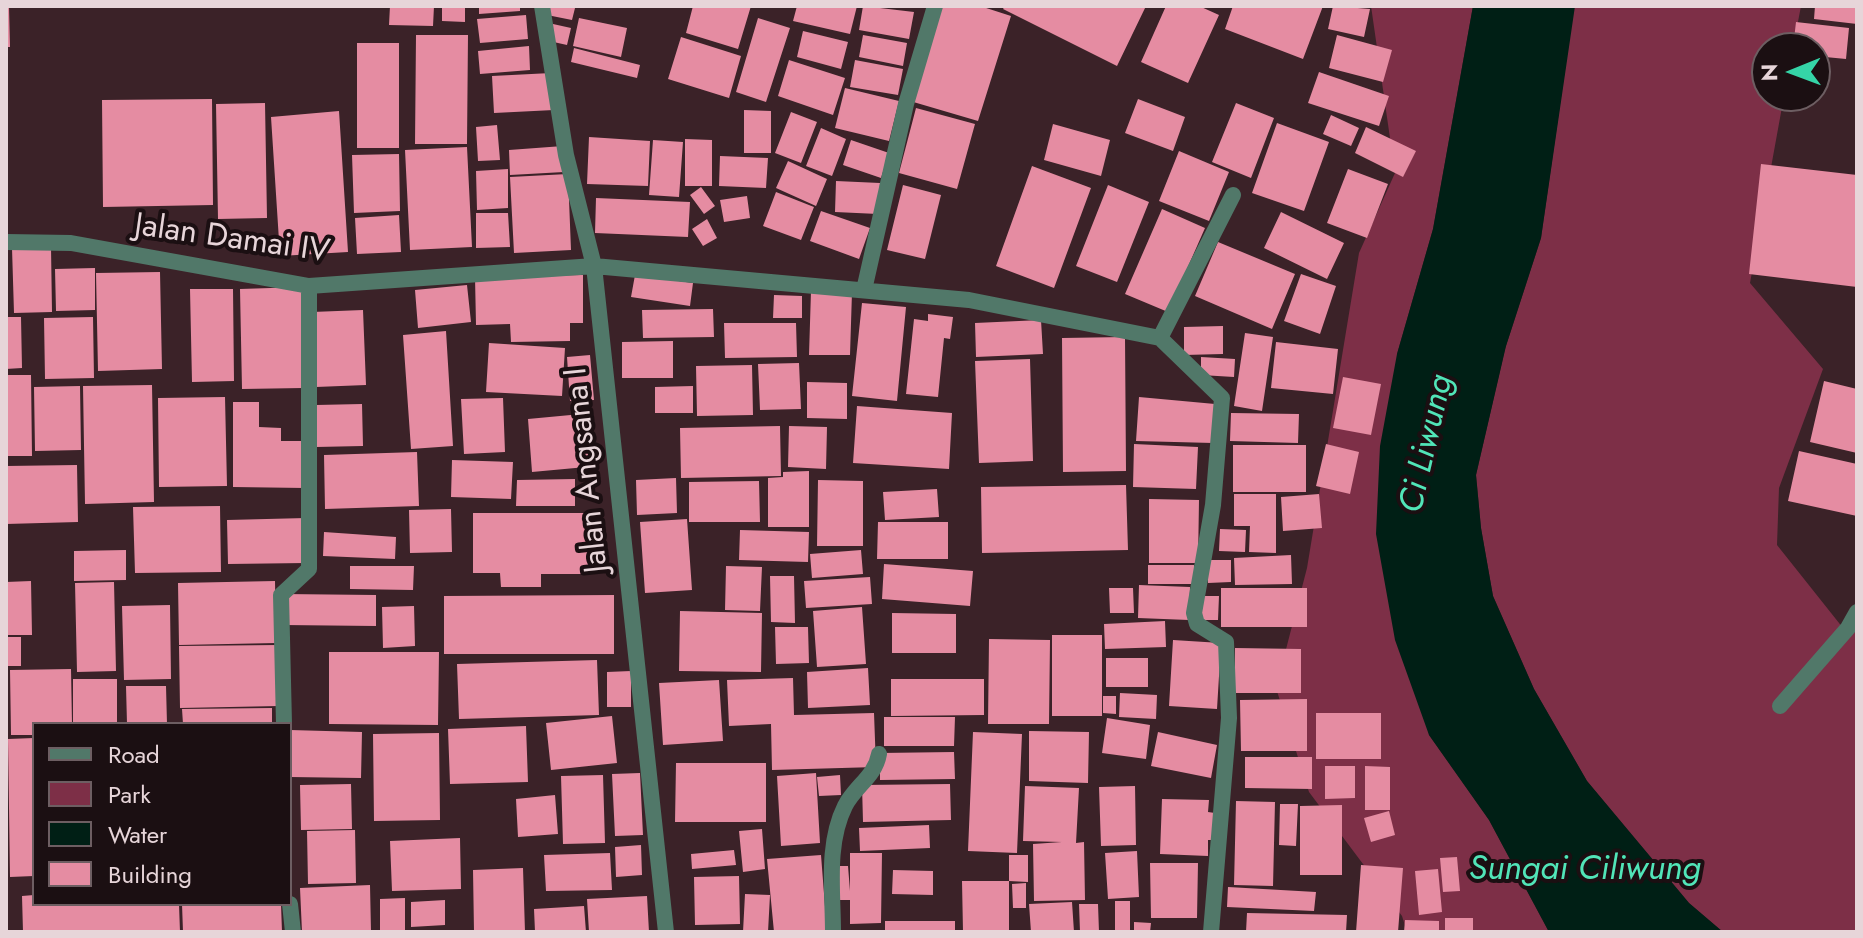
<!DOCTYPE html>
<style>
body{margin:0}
#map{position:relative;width:1863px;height:938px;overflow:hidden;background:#3b2228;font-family:Jost,sans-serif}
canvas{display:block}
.frame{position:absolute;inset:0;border:8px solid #e7d5d9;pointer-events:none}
.legend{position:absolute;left:32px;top:722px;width:260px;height:184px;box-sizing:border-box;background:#1b0f12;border:2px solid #6d5e62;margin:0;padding:10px 14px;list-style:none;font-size:24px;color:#e7d5d9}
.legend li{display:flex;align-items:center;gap:16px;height:40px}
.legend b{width:40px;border:2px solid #6d5e62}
.north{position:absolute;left:1751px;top:32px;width:80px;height:80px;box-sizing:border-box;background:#1b0f12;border:2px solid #6d5e62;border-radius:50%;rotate:269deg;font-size:22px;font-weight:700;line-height:32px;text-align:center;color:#e7d5d9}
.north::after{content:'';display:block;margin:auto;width:28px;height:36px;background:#35d4a7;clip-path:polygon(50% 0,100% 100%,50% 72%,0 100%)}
</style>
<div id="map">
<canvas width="1863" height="938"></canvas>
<div class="frame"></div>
<ul class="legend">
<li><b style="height:10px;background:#517869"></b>Road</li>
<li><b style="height:22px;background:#7d2f47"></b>Park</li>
<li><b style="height:22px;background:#001f15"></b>Water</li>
<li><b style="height:22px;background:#e58ca2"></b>Building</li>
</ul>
<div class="north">N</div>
</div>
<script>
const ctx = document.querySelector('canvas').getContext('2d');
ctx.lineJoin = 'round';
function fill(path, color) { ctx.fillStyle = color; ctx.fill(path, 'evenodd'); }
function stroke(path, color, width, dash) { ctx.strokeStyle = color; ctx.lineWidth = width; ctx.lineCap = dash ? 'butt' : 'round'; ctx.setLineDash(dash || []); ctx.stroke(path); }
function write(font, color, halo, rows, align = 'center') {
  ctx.font = font + ' Jost,sans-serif'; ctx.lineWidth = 8; ctx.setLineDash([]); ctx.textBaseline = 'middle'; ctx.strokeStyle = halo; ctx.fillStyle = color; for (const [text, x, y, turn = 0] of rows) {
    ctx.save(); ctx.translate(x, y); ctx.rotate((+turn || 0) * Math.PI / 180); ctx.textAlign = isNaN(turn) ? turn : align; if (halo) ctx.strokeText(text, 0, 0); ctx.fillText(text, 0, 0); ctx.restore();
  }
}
const green = new Path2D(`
 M 1371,6 L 1473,6 L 1433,229 L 1397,354 L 1429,735 L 1489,820 L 1549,932 L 1407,932 L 1402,916 L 1309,792 L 1276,688 L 1307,568 L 1359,253 L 1395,173 Z
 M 1574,6 L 1801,6 L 1793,48 L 1767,48 L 1767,96 L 1784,96 L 1750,283 L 1823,369 L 1779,488 L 1777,545 L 1843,628 L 1857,633 L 1857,932 L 1723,932 L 1689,903 L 1587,781 L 1534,689 L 1493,596 L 1481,528 L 1476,475 L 1505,349 L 1541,238 Z`);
const water = new Path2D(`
 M 1473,6 L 1575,6 L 1541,238 L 1506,346 L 1476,475 L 1481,528 L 1493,596 L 1534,689 L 1587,781 L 1689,903 L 1723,932 L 1549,932 L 1489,820 L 1429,735 L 1395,640 L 1376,534 L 1380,446 L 1397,354 L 1433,229 Z`);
const building = new Path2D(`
 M 6,6 L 9,6 L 10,47 L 6,47 Z
 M 390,6 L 434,6 L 433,26 L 389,25 Z
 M 442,6 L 465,6 L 465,22 L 442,21 Z
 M 479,6 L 520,6 L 520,11 L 479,14 Z
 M 549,6 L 575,8 L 572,20 L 547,15 Z
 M 693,6 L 751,6 L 738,49 L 686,33 Z
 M 797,6 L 857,6 L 850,34 L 793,21 Z
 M 863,6 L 914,12 L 909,39 L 859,30 Z
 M 940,6 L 980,6 L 1011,16 L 978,121 L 910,101 Z
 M 1005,6 L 1146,6 L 1117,66 L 1003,9 Z
 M 1166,6 L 1199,6 L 1219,15 L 1188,83 L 1141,62 Z
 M 1233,6 L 1323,6 L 1303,59 L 1225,29 Z
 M 1333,6 L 1370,9 L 1364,37 L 1328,29 Z
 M 1815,6 L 1857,6 L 1857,24 L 1814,19 Z
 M 526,15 L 528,39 L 480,43 L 477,19 Z
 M 579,18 L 627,28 L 621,57 L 573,46 Z
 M 758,18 L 790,28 L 766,102 L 736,92 Z
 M 1796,22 L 1849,28 L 1846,59 L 1815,56 L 1815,48 L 1793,48 Z
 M 553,24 L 571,28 L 567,45 L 549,41 Z
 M 803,31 L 848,42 L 841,69 L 797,57 Z
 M 416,35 L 468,35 L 467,144 L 415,144 Z
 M 863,35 L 907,43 L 903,66 L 859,57 Z
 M 1337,35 L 1392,50 L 1383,82 L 1329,68 Z
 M 681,37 L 741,56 L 729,98 L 668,79 Z
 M 357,43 L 399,43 L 399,148 L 357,148 Z
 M 529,46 L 530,70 L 480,74 L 478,51 Z
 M 574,48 L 640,65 L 637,78 L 571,62 Z
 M 789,60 L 845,78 L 833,115 L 778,96 Z
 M 855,60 L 903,69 L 898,95 L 850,87 Z
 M 1319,72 L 1389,96 L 1379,126 L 1308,103 Z
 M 551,73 L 554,110 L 494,113 L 492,76 Z
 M 845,88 L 899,101 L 889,141 L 835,128 Z
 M 212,99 L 213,205 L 103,207 L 102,100 Z
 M 1138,99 L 1185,117 L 1173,151 L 1125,133 Z
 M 265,103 L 267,218 L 218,219 L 216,104 Z
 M 1236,103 L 1274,118 L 1251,178 L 1212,162 Z
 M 916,108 L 975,124 L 957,189 L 899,173 Z
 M 744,110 L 771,111 L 771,153 L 744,153 Z
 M 339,111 L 348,252 L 280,256 L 271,117 Z
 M 791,112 L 817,122 L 801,163 L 775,153 Z
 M 1331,115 L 1359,128 L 1351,146 L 1323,134 Z
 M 1277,123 L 1329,142 L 1304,211 L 1252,193 Z
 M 1053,124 L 1110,140 L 1101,176 L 1044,160 Z
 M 497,125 L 500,160 L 478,161 L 476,127 Z
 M 1366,127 L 1416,151 L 1403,177 L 1355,153 Z
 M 821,128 L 846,139 L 832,176 L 806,166 Z
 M 589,137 L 650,141 L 648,186 L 587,184 Z
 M 685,139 L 712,140 L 712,186 L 685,186 Z
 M 653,140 L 683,142 L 679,197 L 649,195 Z
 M 851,140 L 889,153 L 881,178 L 843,165 Z
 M 563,146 L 564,172 L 510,175 L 509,150 Z
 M 467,147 L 472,247 L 410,250 L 405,150 Z
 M 1179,151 L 1229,172 L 1209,221 L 1159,201 Z
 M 399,154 L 400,211 L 354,213 L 352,155 Z
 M 720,156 L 768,158 L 766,188 L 719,186 Z
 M 788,161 L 827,179 L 816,206 L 776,188 Z
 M 1761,164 L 1857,175 L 1857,287 L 1749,274 Z
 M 1032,166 L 1091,188 L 1054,288 L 996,266 Z
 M 508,169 L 508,208 L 477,210 L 476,171 Z
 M 1348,169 L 1388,184 L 1367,238 L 1327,223 Z
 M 568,174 L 571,250 L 514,253 L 510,177 Z
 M 836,181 L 880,183 L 878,214 L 835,212 Z
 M 903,185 L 941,195 L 925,259 L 887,250 Z
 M 1108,185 L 1149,202 L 1117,282 L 1076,266 Z
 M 701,187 L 715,206 L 704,214 L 690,195 Z
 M 776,192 L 814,207 L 801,240 L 763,226 Z
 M 747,196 L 750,218 L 724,222 L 720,200 Z
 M 596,198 L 690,202 L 688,237 L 595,233 Z
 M 1162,209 L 1205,228 L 1168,312 L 1125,294 Z
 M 821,211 L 870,228 L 859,259 L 810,241 Z
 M 1281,212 L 1344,243 L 1327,279 L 1264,248 Z
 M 476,213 L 508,213 L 510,247 L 476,248 Z
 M 399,215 L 401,252 L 357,254 L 355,218 Z
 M 707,219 L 717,238 L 703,246 L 692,229 Z
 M 1218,242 L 1295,274 L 1272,329 L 1195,296 Z
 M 51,247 L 52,312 L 14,313 L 12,248 Z
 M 95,268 L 95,310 L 56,311 L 55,269 Z
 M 160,272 L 162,369 L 98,371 L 96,273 Z
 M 1301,274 L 1336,286 L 1320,334 L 1284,321 Z
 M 583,275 L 583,323 L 570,323 L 570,341 L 511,342 L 510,324 L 476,325 L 475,277 Z
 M 635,275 L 693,283 L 690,306 L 631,297 Z
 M 467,285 L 471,322 L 418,328 L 415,290 Z
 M 302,287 L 303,388 L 242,389 L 240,289 Z
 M 190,289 L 233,289 L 234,381 L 192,382 Z
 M 811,291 L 852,292 L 850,355 L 809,355 Z
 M 774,295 L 802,296 L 802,318 L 773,318 Z
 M 862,303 L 906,307 L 897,401 L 852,396 Z
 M 713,309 L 714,337 L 643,338 L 642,310 Z
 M 363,310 L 366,385 L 316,387 L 312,312 Z
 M 928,314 L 953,317 L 950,339 L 944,338 L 938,397 L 906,394 L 914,319 L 928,321 Z
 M 6,317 L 21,317 L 22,368 L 6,369 Z
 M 93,317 L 94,378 L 45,379 L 44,318 Z
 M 1041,320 L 1043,354 L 976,357 L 975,323 Z
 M 724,323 L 796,323 L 797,357 L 725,358 Z
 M 1223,326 L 1223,354 L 1184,355 L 1184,327 Z
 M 446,331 L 453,446 L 411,449 L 403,335 Z
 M 1245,333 L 1273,337 L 1262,411 L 1234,406 Z
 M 1125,337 L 1126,471 L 1063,472 L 1062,338 Z
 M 673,341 L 673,378 L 622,378 L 622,342 Z
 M 1276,342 L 1338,349 L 1333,394 L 1271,388 Z
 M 489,343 L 565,348 L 562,396 L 486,392 Z
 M 590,355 L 594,400 L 570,401 L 567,357 Z
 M 1201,357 L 1235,359 L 1234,377 L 1201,375 Z
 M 1030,359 L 1033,461 L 979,463 L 975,361 Z
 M 799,363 L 801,409 L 760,410 L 758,364 Z
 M 752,365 L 753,415 L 697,416 L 696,366 Z
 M 6,375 L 31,375 L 32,456 L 6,456 Z
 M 1343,377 L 1381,384 L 1371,435 L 1333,428 Z
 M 1824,381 L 1857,389 L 1857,453 L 1810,442 Z
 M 807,382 L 847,383 L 847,419 L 807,418 Z
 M 152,385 L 154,502 L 85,504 L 83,386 Z
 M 80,386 L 81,450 L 35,451 L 34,387 Z
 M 693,386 L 693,413 L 655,413 L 655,387 Z
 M 225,397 L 227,486 L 159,487 L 158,398 Z
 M 1139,397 L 1215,404 L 1213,443 L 1136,441 Z
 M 503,398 L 505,452 L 464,454 L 461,399 Z
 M 233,402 L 259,402 L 259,427 L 281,428 L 281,441 L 305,441 L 305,488 L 233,487 Z
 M 362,404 L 363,446 L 316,447 L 316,405 Z
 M 857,406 L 952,413 L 949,469 L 853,463 Z
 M 592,413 L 597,466 L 532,472 L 528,419 Z
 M 1231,413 L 1299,414 L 1298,443 L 1230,441 Z
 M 780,426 L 781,476 L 681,478 L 680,428 Z
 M 789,426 L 827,427 L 826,469 L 788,467 Z
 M 1134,444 L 1198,447 L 1196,489 L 1133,487 Z
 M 1326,444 L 1359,452 L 1350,494 L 1316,486 Z
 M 1233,445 L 1306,445 L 1306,492 L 1233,492 Z
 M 1799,451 L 1857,464 L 1857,516 L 1788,501 Z
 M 417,452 L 419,506 L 325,509 L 324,455 Z
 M 452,460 L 513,462 L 511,499 L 451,497 Z
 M 77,465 L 78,522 L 6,524 L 6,466 Z
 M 809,471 L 809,527 L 768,527 L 768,478 L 783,477 L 783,472 Z
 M 676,478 L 677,513 L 637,515 L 636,480 Z
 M 575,479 L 575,506 L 516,506 L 517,480 Z
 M 818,480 L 863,481 L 863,546 L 817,546 Z
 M 759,481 L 760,522 L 689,522 L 689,482 Z
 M 1126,485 L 1128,550 L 982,553 L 981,487 Z
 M 937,489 L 939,517 L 885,520 L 883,492 Z
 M 1234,494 L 1276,494 L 1276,553 L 1249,552 L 1250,526 L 1234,526 Z
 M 1319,494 L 1322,528 L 1283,531 L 1281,497 Z
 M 1149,499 L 1199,500 L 1198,563 L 1149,563 Z
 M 220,506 L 221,572 L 135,573 L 133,507 Z
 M 451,509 L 452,552 L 410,553 L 409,510 Z
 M 473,513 L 592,513 L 593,574 L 541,574 L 541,587 L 501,587 L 500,573 L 473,573 Z
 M 306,518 L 306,563 L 228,564 L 227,520 Z
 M 687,519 L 692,590 L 645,593 L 640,522 Z
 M 878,522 L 948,522 L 948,559 L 877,559 Z
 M 1220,529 L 1246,530 L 1245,552 L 1219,551 Z
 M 740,530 L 809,532 L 808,562 L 739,560 Z
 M 324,532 L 396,537 L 395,559 L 323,556 Z
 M 126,550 L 126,580 L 74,581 L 74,551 Z
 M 861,550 L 863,574 L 812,578 L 810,554 Z
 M 1291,555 L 1292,584 L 1235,585 L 1234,558 Z
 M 1208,560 L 1231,560 L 1231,582 L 1208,583 Z
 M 884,564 L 973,571 L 970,606 L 882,599 Z
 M 1148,565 L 1194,565 L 1194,584 L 1148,584 Z
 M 350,566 L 414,566 L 413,590 L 350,589 Z
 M 726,566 L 762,567 L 760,611 L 725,610 Z
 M 770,576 L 794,576 L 795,623 L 771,622 Z
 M 870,577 L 872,604 L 806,608 L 804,581 Z
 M 31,581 L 32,635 L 6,635 L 6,582 Z
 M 275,581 L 276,643 L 179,645 L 178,583 Z
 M 114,582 L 116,671 L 77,672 L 75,583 Z
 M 1139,585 L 1190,587 L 1189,620 L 1138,618 Z
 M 1109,588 L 1133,588 L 1134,613 L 1110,613 Z
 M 1221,588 L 1307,588 L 1307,627 L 1221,627 Z
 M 283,594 L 376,595 L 376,626 L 283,625 Z
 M 614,595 L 614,654 L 444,654 L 444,596 Z
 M 1199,596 L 1219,596 L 1218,620 L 1198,620 Z
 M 170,605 L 171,679 L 124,680 L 122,606 Z
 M 414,606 L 415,646 L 383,648 L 382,607 Z
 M 862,607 L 866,664 L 817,667 L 813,611 Z
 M 680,611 L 762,613 L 761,672 L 679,671 Z
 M 892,613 L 956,614 L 956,653 L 892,653 Z
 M 1165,621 L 1166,647 L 1105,649 L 1104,624 Z
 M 775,627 L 808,627 L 809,663 L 776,664 Z
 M 1052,635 L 1102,635 L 1102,716 L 1052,716 Z
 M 6,637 L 21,637 L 21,666 L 6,666 Z
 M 989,639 L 1050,640 L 1049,724 L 988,724 Z
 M 1173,640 L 1221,643 L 1217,709 L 1169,706 Z
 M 278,645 L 279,706 L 180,708 L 179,646 Z
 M 1235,648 L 1301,649 L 1301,693 L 1235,693 Z
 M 329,652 L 439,652 L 438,725 L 329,724 Z
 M 1106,658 L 1148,658 L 1148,687 L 1106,687 Z
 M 597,660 L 599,715 L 459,719 L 457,664 Z
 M 868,668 L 870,705 L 808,708 L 807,672 Z
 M 71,669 L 72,724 L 34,724 L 34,735 L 11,735 L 10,670 Z
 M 631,671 L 631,707 L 607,707 L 607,672 Z
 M 793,678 L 794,715 L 874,713 L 876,767 L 772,770 L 771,724 L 729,726 L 727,680 Z
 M 73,679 L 117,679 L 117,724 L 73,724 Z
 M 891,679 L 984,679 L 984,715 L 891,716 Z
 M 719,680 L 723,741 L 663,745 L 659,683 Z
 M 126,686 L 166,686 L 167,724 L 127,724 Z
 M 1120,693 L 1157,695 L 1156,719 L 1119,717 Z
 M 1103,696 L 1116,696 L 1116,714 L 1103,713 Z
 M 1307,699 L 1307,751 L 1241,751 L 1240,700 Z
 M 272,708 L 272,724 L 183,724 L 182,709 Z
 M 1316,713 L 1381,713 L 1381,759 L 1316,759 Z
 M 612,716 L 617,763 L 551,770 L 546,723 Z
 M 884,717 L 955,717 L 954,746 L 884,746 Z
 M 1107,718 L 1150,725 L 1146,759 L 1102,753 Z
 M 526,726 L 528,782 L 450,784 L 448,729 Z
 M 290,730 L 362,732 L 361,778 L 290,777 Z
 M 1029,731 L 1089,732 L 1088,783 L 1029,781 Z
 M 973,732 L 1022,734 L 1017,853 L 968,851 Z
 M 1158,732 L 1217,745 L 1211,778 L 1151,766 Z
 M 439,733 L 440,820 L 374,821 L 373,734 Z
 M 34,738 L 34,876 L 10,877 L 8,739 Z
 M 954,752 L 955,779 L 880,780 L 880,753 Z
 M 1245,757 L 1312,757 L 1312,789 L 1245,788 Z
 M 676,763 L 766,763 L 766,822 L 675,822 Z
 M 1325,766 L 1355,766 L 1355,798 L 1325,799 Z
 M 1365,766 L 1390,767 L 1390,810 L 1365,810 Z
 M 640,773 L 643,835 L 615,836 L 612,774 Z
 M 816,773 L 820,843 L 781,846 L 777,776 Z
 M 603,775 L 605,843 L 563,844 L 561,776 Z
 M 840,775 L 841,795 L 819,796 L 817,777 Z
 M 351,784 L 352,829 L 301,830 L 300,785 Z
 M 950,784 L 951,820 L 863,822 L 862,785 Z
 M 1025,786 L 1079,788 L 1076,843 L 1084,842 L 1085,900 L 1034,901 L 1033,844 L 1062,842 L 1023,841 Z
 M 1135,786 L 1136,845 L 1101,846 L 1099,787 Z
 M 555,795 L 558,834 L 518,837 L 516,799 Z
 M 1162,799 L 1209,800 L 1208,812 L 1215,813 L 1215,840 L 1208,840 L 1208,856 L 1160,854 Z
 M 1236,801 L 1275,802 L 1273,886 L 1234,885 Z
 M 1280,804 L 1298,804 L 1296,846 L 1279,845 Z
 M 1342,805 L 1342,875 L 1300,875 L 1300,806 Z
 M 1389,811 L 1395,835 L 1371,842 L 1364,818 Z
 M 929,825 L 930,848 L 860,851 L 859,828 Z
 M 762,829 L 765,869 L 743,872 L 739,831 Z
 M 355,830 L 356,883 L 308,884 L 307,831 Z
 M 460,838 L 461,889 L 392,891 L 390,841 Z
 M 641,845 L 642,875 L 616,877 L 615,847 Z
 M 734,850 L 736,865 L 692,869 L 691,854 Z
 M 1137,851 L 1139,897 L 1108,899 L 1105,853 Z
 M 610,853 L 612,890 L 546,891 L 544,855 Z
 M 850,853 L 882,853 L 881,923 L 850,924 L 850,900 L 836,900 L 836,866 L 848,866 L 850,891 Z
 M 821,855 L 827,932 L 774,932 L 767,859 Z
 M 1009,855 L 1028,855 L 1028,882 L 1009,881 L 1009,932 L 963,932 L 962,881 L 1009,881 Z
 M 1457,857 L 1460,891 L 1443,892 L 1440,858 Z
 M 1150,863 L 1198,863 L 1197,918 L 1151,918 Z
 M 1361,865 L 1403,868 L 1398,932 L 1356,932 Z
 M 523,868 L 525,932 L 474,932 L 473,870 Z
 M 1438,869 L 1442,912 L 1419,915 L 1415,871 Z
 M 893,870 L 933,871 L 933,895 L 892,894 Z
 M 739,876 L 740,924 L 695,925 L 694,877 Z
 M 1026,883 L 1026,908 L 1013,908 L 1012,884 Z
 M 370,885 L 371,932 L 302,932 L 300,888 Z
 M 1228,887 L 1316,892 L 1314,911 L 1227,907 Z
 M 745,894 L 770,895 L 768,932 L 743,932 Z
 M 34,895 L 34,904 L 179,904 L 180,932 L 23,932 L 22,896 Z
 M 647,896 L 649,932 L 589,932 L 587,899 Z
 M 405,898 L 405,932 L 380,932 L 380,899 Z
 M 445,900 L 445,925 L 411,927 L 411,902 Z
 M 1115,901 L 1130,901 L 1130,932 L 1115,932 Z
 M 1072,902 L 1074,932 L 1031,932 L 1029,904 Z
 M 182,904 L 281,904 L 282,932 L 183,932 Z
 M 1079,904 L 1098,904 L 1099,932 L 1080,932 Z
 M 584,906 L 586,932 L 535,932 L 534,909 Z
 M 1247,913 L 1347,915 L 1346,932 L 1246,932 Z
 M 1445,918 L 1473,918 L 1473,932 L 1445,932 Z
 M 1405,920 L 1439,921 L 1439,932 L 1404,932 Z
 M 885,921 L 955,921 L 955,932 L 885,932 Z
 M 1134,922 L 1151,923 L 1150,932 L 1134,932 Z`);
const minor = new Path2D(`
 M 542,6 L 566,155 L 594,266 L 666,932
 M 6,242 L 71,243 L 309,286 L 594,266 L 969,300 L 1160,338
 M 864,290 L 906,104 L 935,6
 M 1780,706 L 1848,628 L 1857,612
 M 284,724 L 281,595 L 309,569 L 309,286
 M 290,904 L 293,932
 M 833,932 C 833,891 826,844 845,806 C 855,786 875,777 879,754
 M 1211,932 L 1229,718 L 1226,642 L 1197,624 L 1194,613 L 1213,505 L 1222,398 L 1160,338 L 1233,195`);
const streetNames = [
 ["Jalan Damai IV",232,240,8],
 ["Jalan Angsana I",588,470,-96]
];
const waterNames = [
 ["Ci Liwung",1428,444,-77],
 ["Sungai Ciliwung",1585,871]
];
fill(green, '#7d2f47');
fill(water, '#001f15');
fill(building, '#e58ca2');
stroke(minor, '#517869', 16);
write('32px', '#e7d5d9', '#1b0f12', streetNames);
write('italic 34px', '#51e5b8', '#1b0f12', waterNames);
</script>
